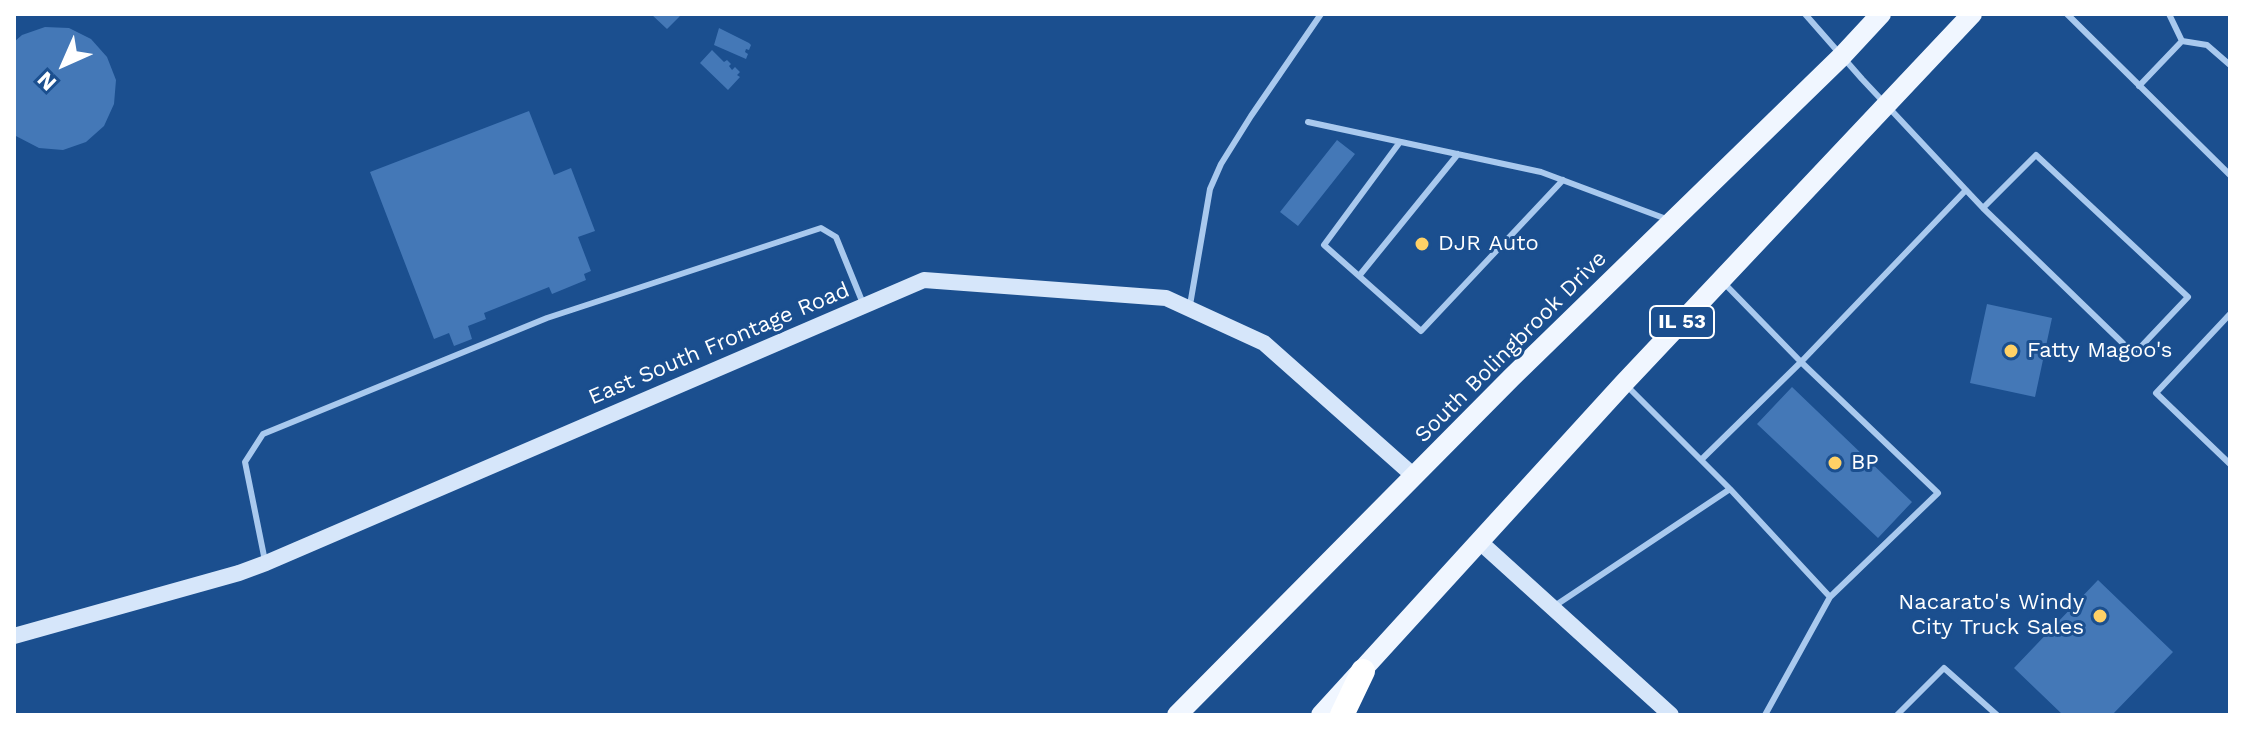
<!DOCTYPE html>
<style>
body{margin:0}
#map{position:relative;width:2244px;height:729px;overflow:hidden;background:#1b4f8f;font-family:"Work Sans",sans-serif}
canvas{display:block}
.frame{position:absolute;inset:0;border:16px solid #fff;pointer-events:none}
.north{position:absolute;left:24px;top:24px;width:80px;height:80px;-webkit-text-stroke:6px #1b4f8f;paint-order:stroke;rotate:225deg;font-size:22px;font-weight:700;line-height:32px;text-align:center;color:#fff}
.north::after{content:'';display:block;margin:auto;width:28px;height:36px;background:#fff;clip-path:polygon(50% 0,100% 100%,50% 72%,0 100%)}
</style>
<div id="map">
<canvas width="2244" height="729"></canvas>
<div class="frame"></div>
<div class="north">N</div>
</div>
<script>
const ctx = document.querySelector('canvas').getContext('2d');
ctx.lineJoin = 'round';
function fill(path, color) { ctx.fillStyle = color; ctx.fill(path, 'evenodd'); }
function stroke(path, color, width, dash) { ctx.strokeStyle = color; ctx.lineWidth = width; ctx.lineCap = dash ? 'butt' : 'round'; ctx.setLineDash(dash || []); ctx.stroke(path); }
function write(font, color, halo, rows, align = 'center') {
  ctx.font = font + ' "Work Sans",sans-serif'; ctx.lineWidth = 6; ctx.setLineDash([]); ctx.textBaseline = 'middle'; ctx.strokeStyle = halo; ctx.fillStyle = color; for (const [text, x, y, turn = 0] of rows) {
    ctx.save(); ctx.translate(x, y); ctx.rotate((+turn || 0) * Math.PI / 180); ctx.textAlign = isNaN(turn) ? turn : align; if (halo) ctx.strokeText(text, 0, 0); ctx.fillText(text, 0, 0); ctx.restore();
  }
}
const building = new Path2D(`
 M 651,14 L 678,14 L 680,16 L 667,29 Z
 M 45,27 L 69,28 L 91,39 L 107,57 L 116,80 L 114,104 L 104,126 L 86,142 L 63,150 L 39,148 L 14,135 L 14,42 L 22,35 Z
 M 719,28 L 749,43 L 751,45 L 749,50 L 746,49 L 745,52 L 748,54 L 746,59 L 714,45 Z
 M 712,50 L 724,62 L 727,60 L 731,64 L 729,66 L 732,70 L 735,67 L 740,72 L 737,75 L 740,77 L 728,90 L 700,63 Z
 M 529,111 L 554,175 L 571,168 L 595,231 L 578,237 L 591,271 L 584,274 L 586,280 L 552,294 L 549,287 L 484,313 L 486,319 L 468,326 L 472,339 L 454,346 L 449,333 L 434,339 L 370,172 Z
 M 1337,140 L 1355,154 L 1298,226 L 1280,212 Z
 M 1987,304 L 2052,318 L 2035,397 L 1970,383 Z
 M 1792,387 L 1912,502 L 1878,538 L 1757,424 Z
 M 2098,580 L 2173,652 L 2112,715 L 2063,715 L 2014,668 Z`);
const lane = new Path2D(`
 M 1805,14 L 1862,79 L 1966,190 L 1983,208 L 2134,354 L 2188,297 L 2036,155 L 1983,208
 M 2067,14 L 2230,175
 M 2169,14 L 2182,41
 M 2139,86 L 2182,41 L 2207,45 L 2230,65
 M 1308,122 L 1541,172 L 1669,220
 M 1400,142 L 1324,245 L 1421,331 L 1563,180
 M 1359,276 L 1458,154
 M 1190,305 L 1210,189 L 1221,164 L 1251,116 L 1321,14
 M 2230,314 L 2156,393 L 2230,464
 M 1628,387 L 1730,489
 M 1701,460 L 1801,362 L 1722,281
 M 265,561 L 245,462 L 263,434 L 547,318 L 821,228 L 836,237 L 864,306
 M 1830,597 L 1938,493 L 1801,362 L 1966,190
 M 1553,607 L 1730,489 L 1830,597 L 1765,715
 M 1897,715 L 1944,668 L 1997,715`);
const secondary = new Path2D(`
 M 1480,542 L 1671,715
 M 14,636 L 239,573 L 266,563 L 924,280 L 1166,298 L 1264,343 L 1415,477`);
const primary = new Path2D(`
 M 1177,715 L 1512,377 L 1842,56 L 1881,14
 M 1321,715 L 1624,383 L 1972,14`);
const highway = new Path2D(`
 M 1342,715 L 1363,671`);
const markers = [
 [1422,244,8,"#ffd166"],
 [2011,351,8,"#ffd166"],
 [1835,463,8,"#ffd166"],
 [2100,616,8,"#ffd166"]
];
const shields = [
 [1682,322,64]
];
const shieldNames = [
 ["IL 53",1682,322]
];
const poiNames = [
 ["DJR Auto",1438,244],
 ["Fatty Magoo's",2027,351],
 ["BP",1851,463],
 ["Nacarato's Windy",2084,603,"right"],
 ["City Truck Sales",2084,628,"right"]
];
const streetNames = [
 ["East South Frontage Road",719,344,-23],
 ["South Bolingbrook Drive",1511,347,-45]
];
fill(building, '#4478b7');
stroke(lane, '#a9c9ee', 6);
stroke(secondary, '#d6e6fa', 16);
stroke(primary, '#f0f6ff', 20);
stroke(highway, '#fff', 24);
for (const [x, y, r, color] of markers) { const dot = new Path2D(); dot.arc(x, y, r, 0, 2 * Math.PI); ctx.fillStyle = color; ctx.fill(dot); stroke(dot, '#1b4f8f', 3); }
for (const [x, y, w] of shields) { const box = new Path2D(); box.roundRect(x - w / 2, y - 16, w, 32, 6); ctx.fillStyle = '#1b4f8f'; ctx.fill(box); stroke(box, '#fff', 2); }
write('bold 20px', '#fff', null, shieldNames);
write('22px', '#fff', '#1b4f8f', poiNames, 'left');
write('22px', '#fff', '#1b4f8f', streetNames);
</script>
